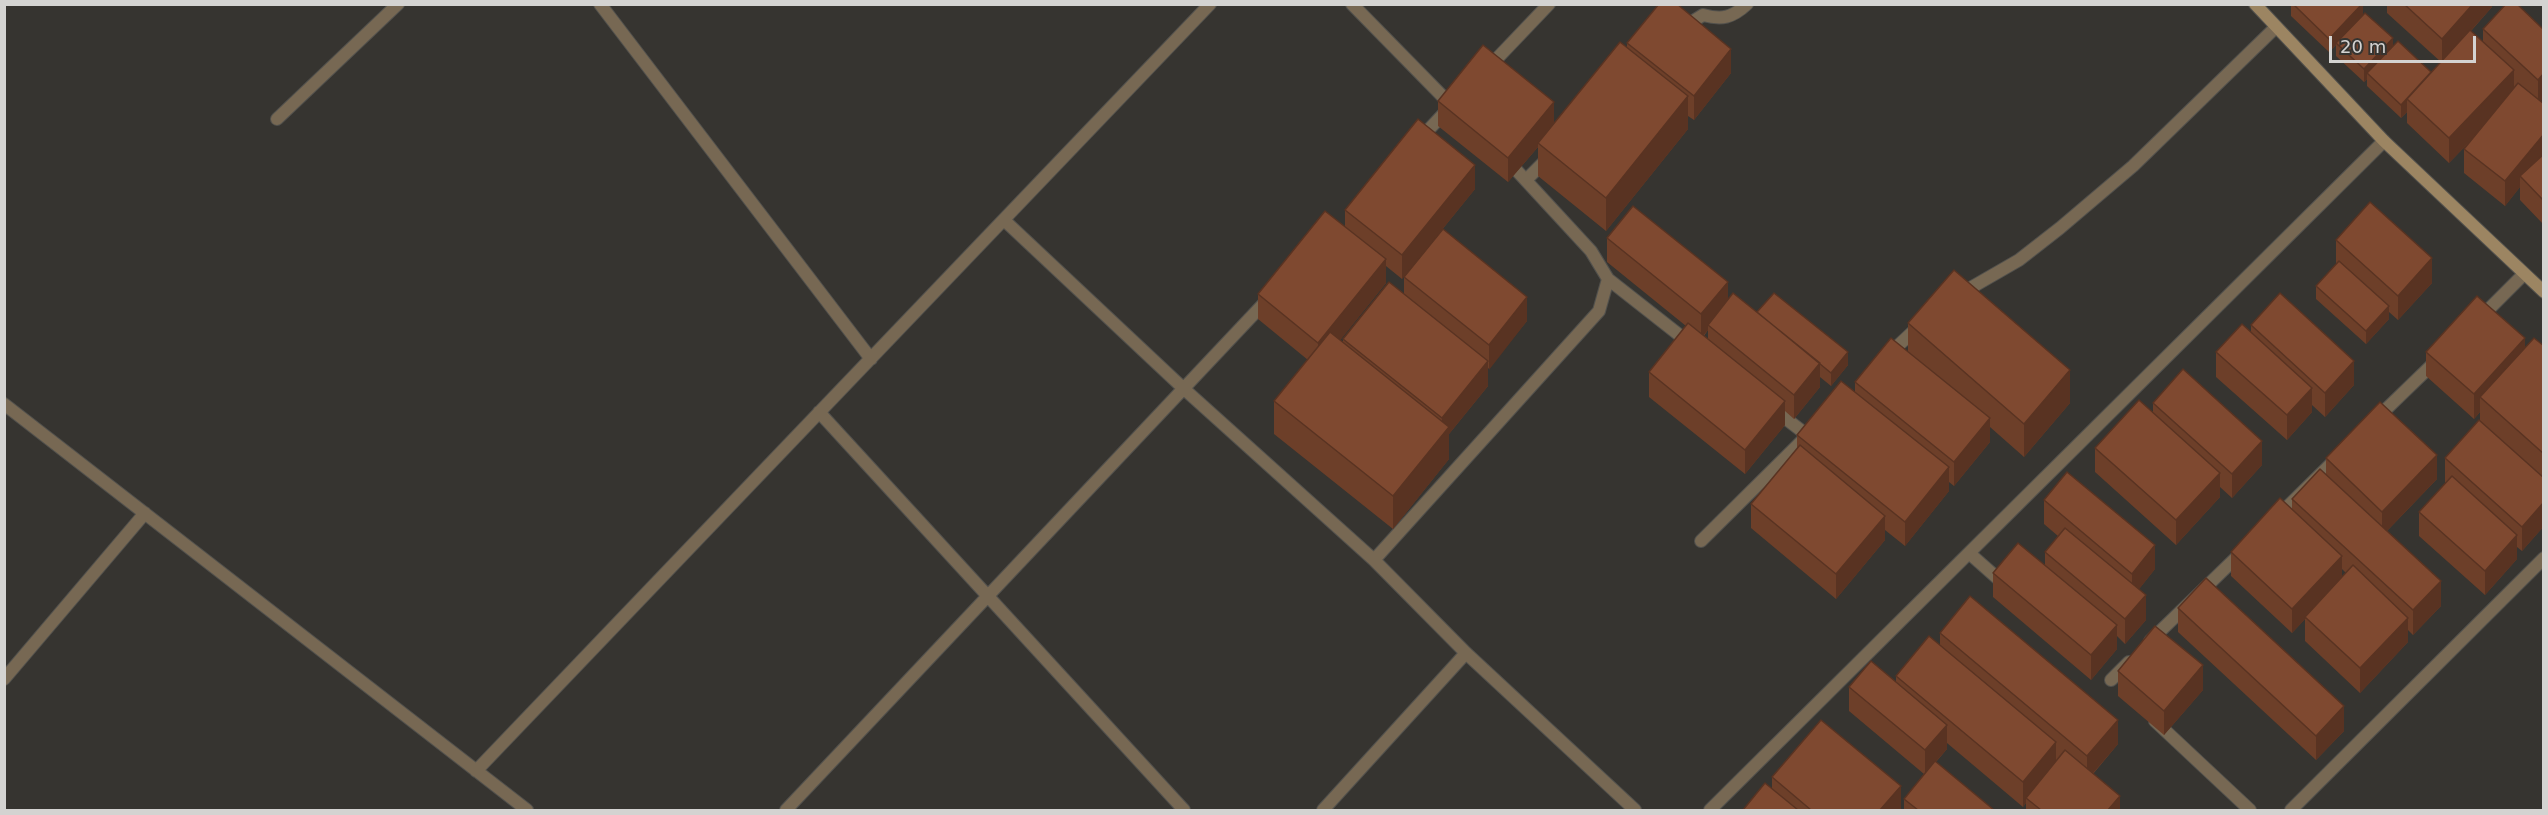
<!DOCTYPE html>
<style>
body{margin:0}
#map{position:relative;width:2548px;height:815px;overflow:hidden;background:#363430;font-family:"DejaVu Sans",sans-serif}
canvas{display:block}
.frame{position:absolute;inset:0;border:6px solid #d4d3d1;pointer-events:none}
.scale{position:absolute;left:2329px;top:36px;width:147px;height:27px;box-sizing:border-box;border:3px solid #d4d3d1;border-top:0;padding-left:8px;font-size:18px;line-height:21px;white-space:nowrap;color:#d4d3d1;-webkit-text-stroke:4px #363430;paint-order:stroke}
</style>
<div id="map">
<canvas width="2548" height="815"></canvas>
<div class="frame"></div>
<div class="scale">20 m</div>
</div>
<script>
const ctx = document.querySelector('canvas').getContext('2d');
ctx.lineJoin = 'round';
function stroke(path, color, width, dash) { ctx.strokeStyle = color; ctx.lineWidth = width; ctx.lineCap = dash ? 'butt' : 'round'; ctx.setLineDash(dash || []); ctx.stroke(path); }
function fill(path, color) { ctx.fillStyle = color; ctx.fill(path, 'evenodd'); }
const street = new Path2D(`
 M 600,4 L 871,359
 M 1352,4 L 1452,106
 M 1682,28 L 1703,15 C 1722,20 1732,18 1747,4
 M 1487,69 L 1549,4
 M 277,119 L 398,4
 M 1419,140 L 1448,109
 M 1527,179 L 1549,157
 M 1004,220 L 1183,388 L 1374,560 L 1466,653 L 1635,810
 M 1608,279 L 1692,345
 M 1960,294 L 2019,260 L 2060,228 L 2133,166 L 2276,27
 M 2480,318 L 2524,274
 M 1887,356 L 1918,327
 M 4,404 L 527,810
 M 1772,408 L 1807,435
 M 819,412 L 1184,810
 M 2377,418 L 2438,359
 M 2277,517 L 2337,458
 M 1701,541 L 1809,434
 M 1969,553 L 2004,584
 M 1374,560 L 1599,311 L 1608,279 L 1591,251 L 1507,160
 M 2150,641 L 2241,553
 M 4,679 L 145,513
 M 2111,680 L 2129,662
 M 2155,721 L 2250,810
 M 476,771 L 1210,4
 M 786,810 L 1268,299
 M 1323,810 L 1466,653
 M 1710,810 L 2384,141
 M 2291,810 L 2544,558`);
const secondary = new Path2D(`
 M 2255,4 L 2384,141 L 2544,292`);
const wall = new Path2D(`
 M 2291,4 L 2363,4 L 2363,15 L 2393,46 L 2431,72 L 2441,62 L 2387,13 L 2387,4 L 2492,4 L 2492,7 L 2471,31 L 2483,42 L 2483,29 L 2544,30 L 2540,101 L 2544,104 L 2544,225 L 2520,200 L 2520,187 L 2505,206 L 2464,173 L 2464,149 L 2477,134 L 2449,163 L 2407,123 L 2407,112 L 2401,118 L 2367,86 L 2367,79 L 2364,82 L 2336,56 L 2336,45 L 2329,52 L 2291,16 Z
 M 1627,43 L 1731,73 L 1694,120 L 1688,116 L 1688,129 L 1606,231 L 1538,176 L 1538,147 L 1508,182 L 1438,126 L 1438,101 L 1554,123 L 1627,48 Z
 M 1475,189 L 1402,279 L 1386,266 L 1386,283 L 1340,340 L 1343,342 L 1343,339 L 1404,294 L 1404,277 L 1527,321 L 1488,369 L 1488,386 L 1449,434 L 1449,459 L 1393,529 L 1274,434 L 1274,401 L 1308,360 L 1258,319 L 1258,294 L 1345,227 L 1345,210 Z
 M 1607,238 L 1728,300 L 1757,312 L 1848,365 L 1831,386 L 1820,377 L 1820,387 L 1794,419 L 1785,411 L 1785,425 L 1745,474 L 1649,397 L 1649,372 L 1686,326 L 1607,262 ZM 1708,330 L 1708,339 L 1704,336 Z
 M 2336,240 L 2432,283 L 2398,320 L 2389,312 L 2389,319 L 2366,344 L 2316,299 L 2316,286 L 2336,264 Z
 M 1908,323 L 2070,403 L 2024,457 L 1990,427 L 1990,442 L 1954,486 L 1949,482 L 1949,491 L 1905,546 L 1885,530 L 1885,540 L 1836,599 L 1751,528 L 1751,504 L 1797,449 L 1797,435 L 1855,392 L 1855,382 L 1908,352 Z
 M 2251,325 L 2354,385 L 2325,417 L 2312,405 L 2312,412 L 2287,440 L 2216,377 L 2216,352 L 2251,332 Z
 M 2544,346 L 2544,526 L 2522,551 L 2517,547 L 2517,559 L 2485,595 L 2419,536 L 2419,512 L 2446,483 L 2445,482 L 2445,458 L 2480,421 L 2480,412 L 2474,419 L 2426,376 L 2426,352 Z
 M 2153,403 L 2262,465 L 2232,498 L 2220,487 L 2220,497 L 2176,545 L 2095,472 L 2095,448 L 2153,413 Z
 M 2326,458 L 2437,479 L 2387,531 L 2441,606 L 2413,635 L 2408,630 L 2408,642 L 2360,693 L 2305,641 L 2305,619 L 2292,633 L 2231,576 L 2231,552 L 2292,510 L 2292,499 L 2326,475 ZM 2342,569 L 2346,573 L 2342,577 Z
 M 2044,500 L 2155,569 L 2139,589 L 2146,620 L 2125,644 L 2117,636 L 2117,649 L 2091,680 L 1993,597 L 1993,573 L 2045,565 L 2045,552 L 2058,536 L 2044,524 Z
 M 2178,608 L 2344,731 L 2316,760 L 2178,632 Z
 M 1940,633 L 2118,744 L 2093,774 L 2120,810 L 2026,810 L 2026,803 L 2023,807 L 1947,743 L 1947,749 L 1936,762 L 1994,810 L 1904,810 L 1904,799 L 1924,774 L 1849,711 L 1849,687 L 1896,682 L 1896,676 L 1940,644 Z
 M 2118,671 L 2203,690 L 2164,735 L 2118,696 Z
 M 1772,777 L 1901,810 L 1743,810 L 1772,788 Z`);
const shadedWall = new Path2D(`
 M 2362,4 L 2363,4 L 2363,16 L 2336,43 L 2336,45 L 2329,52 L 2329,39 Z
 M 2473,4 L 2492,4 L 2492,7 L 2442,63 L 2442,39 Z
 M 2393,38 L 2393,51 L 2367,73 L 2367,79 L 2364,82 L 2364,69 Z
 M 1731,49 L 1731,73 L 1694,120 L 1694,96 Z
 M 2514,70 L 2514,95 L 2449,163 L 2449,138 Z
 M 2544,73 L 2544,98 L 2538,104 L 2538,80 Z
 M 1688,96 L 1688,129 L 1606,231 L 1606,198 Z
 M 2407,99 L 2407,112 L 2401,118 L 2401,105 Z
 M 1554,102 L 1554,127 L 1538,143 L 1538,147 L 1508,182 L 1508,158 Z
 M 2544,134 L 2544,158 L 2520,176 L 2520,187 L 2505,206 L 2505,181 Z
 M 1475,165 L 1475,189 L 1402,279 L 1402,255 Z
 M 2432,258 L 2432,283 L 2398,320 L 2398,296 Z
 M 1386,259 L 1386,283 L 1318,368 L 1318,343 Z
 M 1728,282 L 1728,306 L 1708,325 L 1708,330 L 1701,338 L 1701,314 Z
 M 1527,297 L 1527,321 L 1489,370 L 1489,345 Z
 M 2389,306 L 2389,319 L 2366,344 L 2366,331 Z
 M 2525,338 L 2525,362 L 2480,397 L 2480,412 L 2474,419 L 2474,394 Z
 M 1848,352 L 1848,365 L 1831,386 L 1831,373 Z
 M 1488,361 L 1488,386 L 1449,434 L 1449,459 L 1393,529 L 1393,496 L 1442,436 L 1442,418 Z
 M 2354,361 L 2354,385 L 2325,417 L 2325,393 Z
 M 1820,363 L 1820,387 L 1794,419 L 1794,395 Z
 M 2070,370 L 2070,403 L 2024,457 L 2024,424 Z
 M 2312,388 L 2312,412 L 2287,440 L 2287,415 Z
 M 1785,401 L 1785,425 L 1745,474 L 1745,450 Z
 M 1990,418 L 1990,442 L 1954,486 L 1954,462 Z
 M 2262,441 L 2262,465 L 2232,498 L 2232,474 Z
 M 2437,455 L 2437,479 L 2382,536 L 2382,512 Z
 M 1949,467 L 1949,491 L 1905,546 L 1905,522 Z
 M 2220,473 L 2220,497 L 2176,545 L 2176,520 Z
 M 2544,502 L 2544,526 L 2522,551 L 2522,527 Z
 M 1885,516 L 1885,540 L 1836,599 L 1836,574 Z
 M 2517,535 L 2517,559 L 2485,595 L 2485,571 Z
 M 2155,545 L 2155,569 L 2132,598 L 2132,574 Z
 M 2342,556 L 2342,580 L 2292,633 L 2292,609 Z
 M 2441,581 L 2441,606 L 2413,635 L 2413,610 Z
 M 2146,595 L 2146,620 L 2125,644 L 2125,619 Z
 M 2408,618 L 2408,642 L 2360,693 L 2360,668 Z
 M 2117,625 L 2117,649 L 2091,680 L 2091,655 Z
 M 2203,665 L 2203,690 L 2164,735 L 2164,711 Z
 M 2344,706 L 2344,731 L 2316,760 L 2316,736 Z
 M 2118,720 L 2118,744 L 2087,780 L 2087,756 Z
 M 1947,725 L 1947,749 L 1925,774 L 1925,750 Z
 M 2056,742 L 2056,767 L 2026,798 L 2026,803 L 2023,807 L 2023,782 Z
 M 1901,786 L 1901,810 L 1880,810 Z
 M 2120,796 L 2120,810 L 2108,810 Z`);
const building = new Path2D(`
 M 1659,4 L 1677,4 L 1731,49 L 1694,96 L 1627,43 Z
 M 2293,4 L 2362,4 L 2329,39 Z
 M 2404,4 L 2473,4 L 2442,39 Z
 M 2506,4 L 2517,4 L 2544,30 L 2544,73 L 2538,80 L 2483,29 Z
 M 2365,13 L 2393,38 L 2364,69 L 2336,43 Z
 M 2470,30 L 2514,70 L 2449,138 L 2407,99 Z
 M 2398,41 L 2431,72 L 2401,105 L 2367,73 Z
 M 1620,42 L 1688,96 L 1606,198 L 1538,143 Z
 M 1483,45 L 1554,102 L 1508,158 L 1438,101 Z
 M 2518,83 L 2544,104 L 2544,134 L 2505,181 L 2464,149 Z
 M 1418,119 L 1475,165 L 1402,255 L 1345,210 Z
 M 2544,154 L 2544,201 L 2520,176 Z
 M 2370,202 L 2432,258 L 2398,296 L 2336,240 Z
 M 1633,206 L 1728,282 L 1701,314 L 1607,238 Z
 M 1325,211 L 1386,259 L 1318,343 L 1258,294 Z
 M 1443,229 L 1527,297 L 1489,345 L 1404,277 Z
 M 2339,261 L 2389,306 L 2366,331 L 2316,286 Z
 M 1954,270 L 2070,370 L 2024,424 L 1908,323 Z
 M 1389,282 L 1488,361 L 1442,418 L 1343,339 Z
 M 1733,293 L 1820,363 L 1794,395 L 1708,325 Z
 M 1774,293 L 1848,352 L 1831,373 L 1757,312 Z
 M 2280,293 L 2354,361 L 2325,393 L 2251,325 Z
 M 2477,296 L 2525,338 L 2474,394 L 2426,352 Z
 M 1688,323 L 1785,401 L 1745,450 L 1649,372 Z
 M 2242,324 L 2312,388 L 2287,415 L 2216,352 Z
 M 1330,332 L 1449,427 L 1393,496 L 1274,401 Z
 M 1891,338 L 1990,418 L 1954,462 L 1855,382 Z
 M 2534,338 L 2544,346 L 2544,454 L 2480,397 Z
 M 2183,369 L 2262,441 L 2232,474 L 2153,403 Z
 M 1841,381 L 1949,467 L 1905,522 L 1797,435 Z
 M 2139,400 L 2220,473 L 2176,520 L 2095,448 Z
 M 2380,402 L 2437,455 L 2382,512 L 2326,458 Z
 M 2479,420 L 2544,478 L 2544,502 L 2522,527 L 2445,458 Z
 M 1800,445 L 1885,516 L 1836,574 L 1751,504 Z
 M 2320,469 L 2441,581 L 2413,610 L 2292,499 Z
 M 2067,472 L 2155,545 L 2132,574 L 2044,500 Z
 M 2452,476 L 2517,535 L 2485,571 L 2419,512 Z
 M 2280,498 L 2342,556 L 2292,609 L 2231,552 Z
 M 2065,528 L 2146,595 L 2125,619 L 2045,552 Z
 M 2018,543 L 2117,625 L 2091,655 L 1993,573 Z
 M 2353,565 L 2408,618 L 2360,668 L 2305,617 Z
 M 2206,578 L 2344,706 L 2316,736 L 2178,608 Z
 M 1970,596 L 2118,720 L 2087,756 L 1940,633 Z
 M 2155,626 L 2203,665 L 2164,711 L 2118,671 Z
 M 1929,636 L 2056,742 L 2023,782 L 1896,676 Z
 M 1871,661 L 1947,725 L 1925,750 L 1849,687 Z
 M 1821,720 L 1901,786 L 1880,810 L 1811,810 L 1772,777 Z
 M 2065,750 L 2120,796 L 2108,810 L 2041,810 L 2026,798 Z
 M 1935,761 L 1994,810 L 1918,810 L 1904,799 Z
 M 1765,783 L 1798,810 L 1743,810 Z`);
stroke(street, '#52514d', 14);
stroke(secondary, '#52514d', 14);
stroke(street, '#776853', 12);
stroke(secondary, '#9c8562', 12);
fill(wall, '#6d3f29');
fill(shadedWall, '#593322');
fill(building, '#7f4930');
stroke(building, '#593322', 1.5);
</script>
